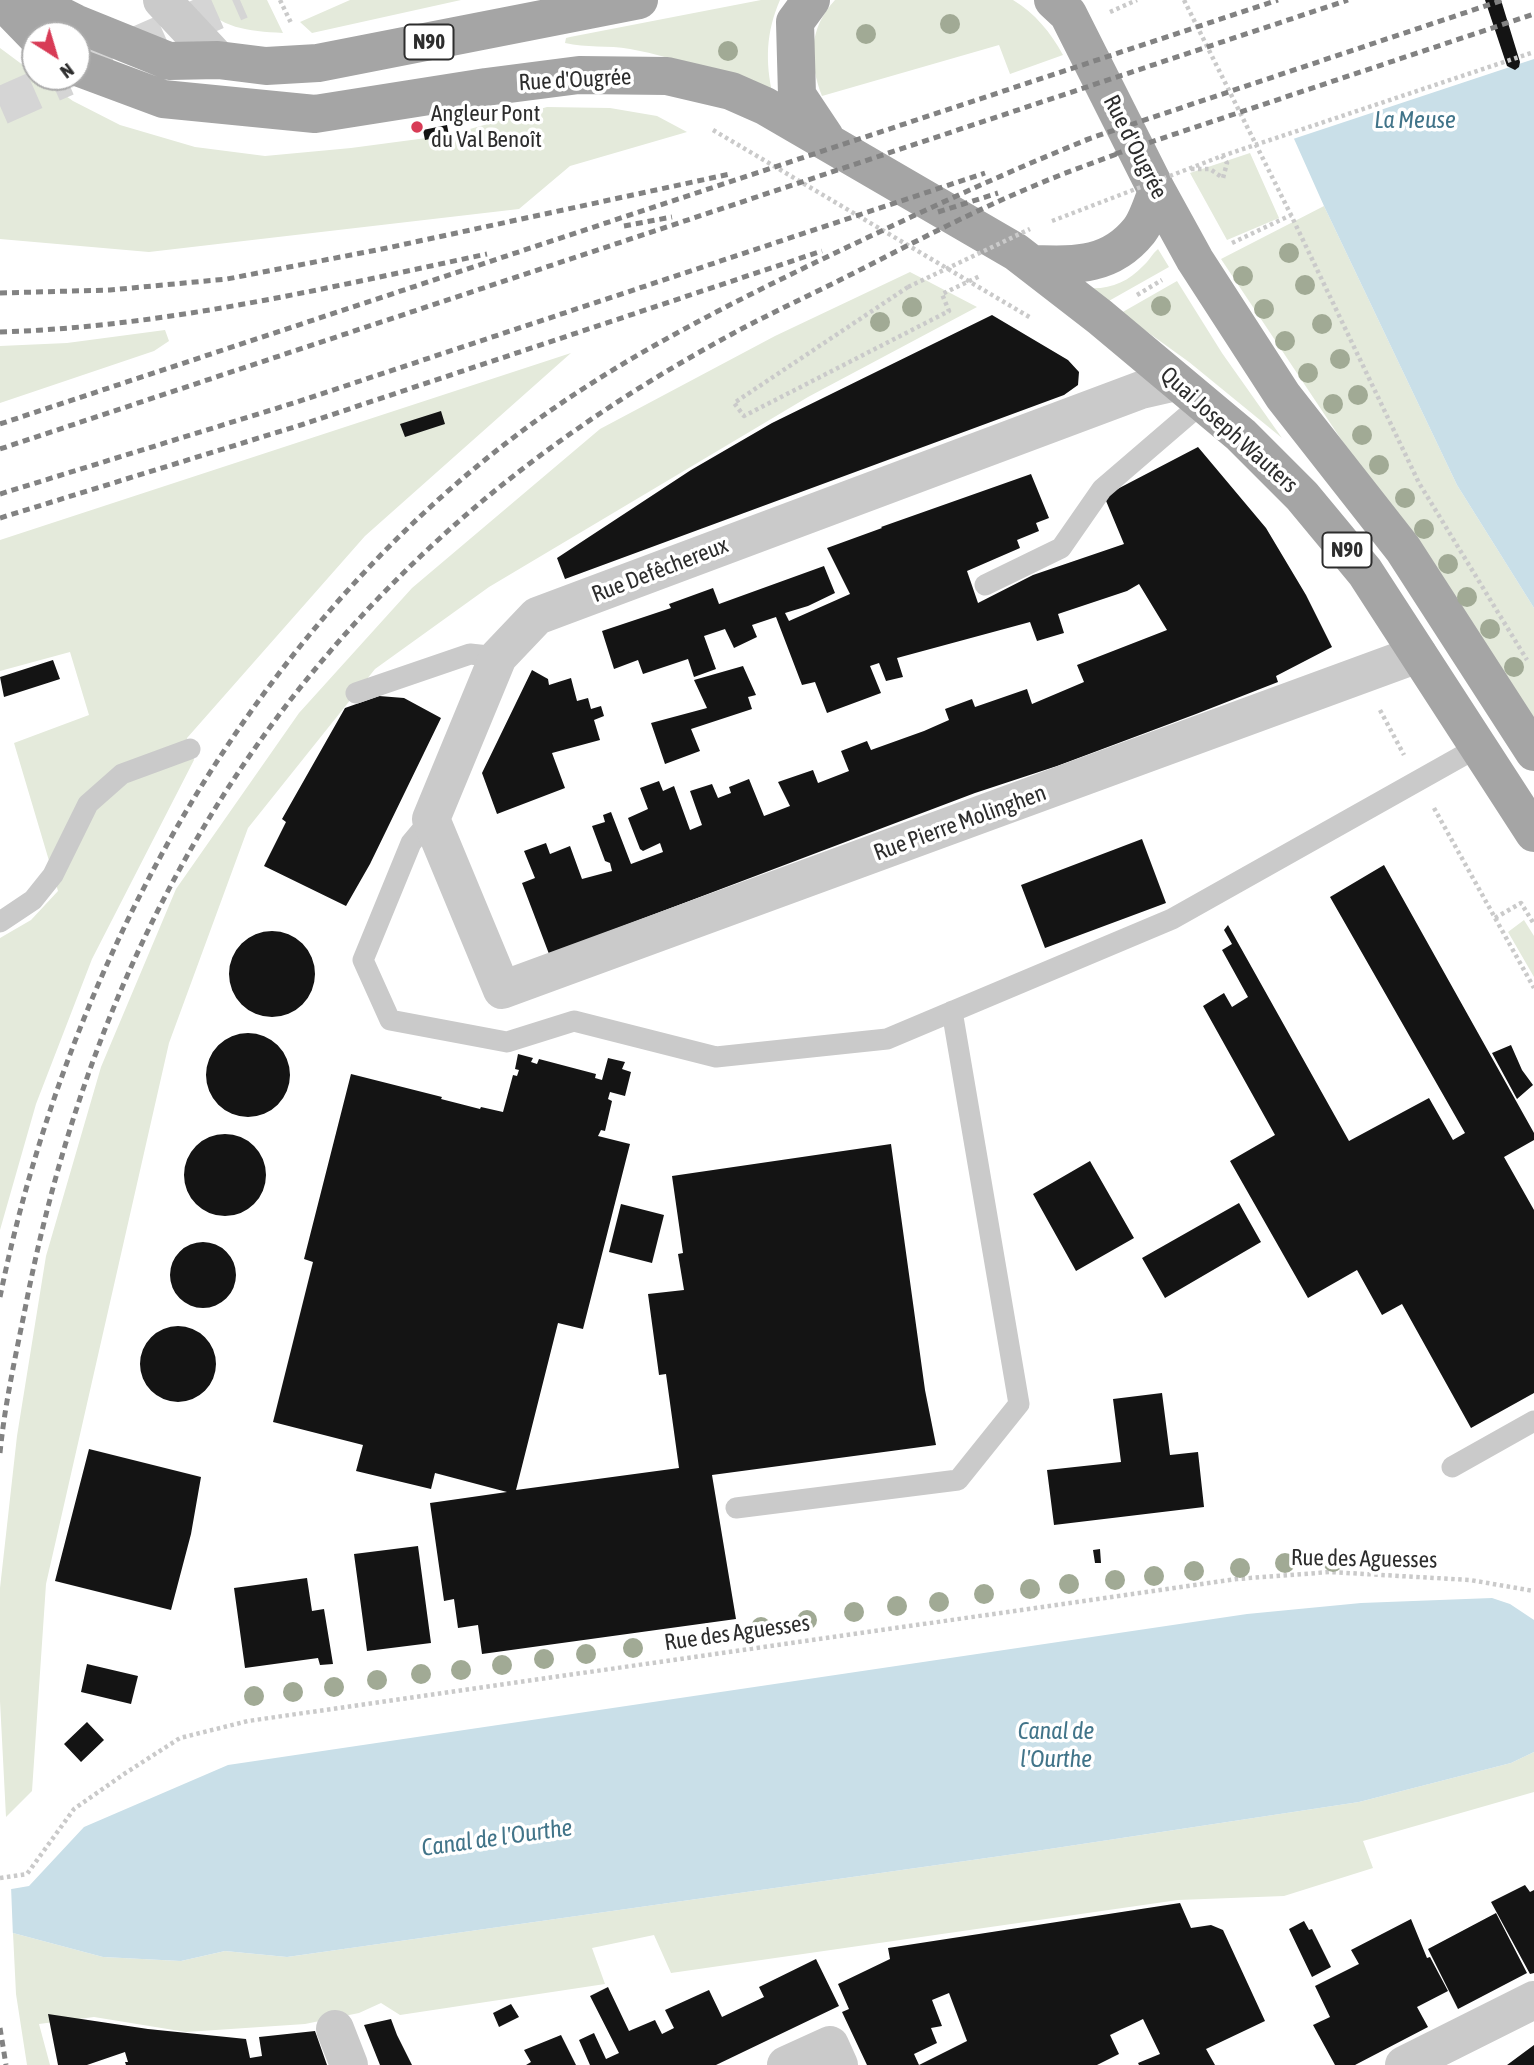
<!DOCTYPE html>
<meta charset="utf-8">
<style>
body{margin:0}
#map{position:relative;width:1534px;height:2065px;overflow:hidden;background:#fff;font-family:"Asap Condensed",sans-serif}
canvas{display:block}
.north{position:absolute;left:21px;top:21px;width:70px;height:70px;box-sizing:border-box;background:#fff;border:2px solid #ababab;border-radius:50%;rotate:143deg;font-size:19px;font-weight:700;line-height:28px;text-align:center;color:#2d2d2d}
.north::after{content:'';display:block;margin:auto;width:24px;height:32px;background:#d83b56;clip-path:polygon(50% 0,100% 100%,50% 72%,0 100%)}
</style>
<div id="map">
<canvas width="1534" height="2065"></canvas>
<div class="north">N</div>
</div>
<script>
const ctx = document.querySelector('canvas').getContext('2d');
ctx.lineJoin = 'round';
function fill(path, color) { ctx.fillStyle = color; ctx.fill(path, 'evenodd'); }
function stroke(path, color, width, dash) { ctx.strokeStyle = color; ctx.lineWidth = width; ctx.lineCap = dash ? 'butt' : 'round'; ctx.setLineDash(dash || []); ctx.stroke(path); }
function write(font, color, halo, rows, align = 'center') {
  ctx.font = font + ' "Asap Condensed",sans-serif'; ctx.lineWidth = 7; ctx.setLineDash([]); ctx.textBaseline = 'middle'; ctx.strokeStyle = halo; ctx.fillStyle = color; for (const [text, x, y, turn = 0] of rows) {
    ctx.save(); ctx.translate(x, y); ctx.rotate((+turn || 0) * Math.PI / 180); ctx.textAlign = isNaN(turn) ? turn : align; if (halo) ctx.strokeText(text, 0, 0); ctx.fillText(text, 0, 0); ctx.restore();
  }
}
const green = new Path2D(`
 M 196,0 L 267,0 L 283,33 C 247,31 221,29 196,0 Z
 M 350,0 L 461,0 L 312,33 L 300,22 Z
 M 761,0 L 780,0 C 766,32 765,62 773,96 C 726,77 680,58 630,49 C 608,45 586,48 565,43 L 566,38 L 570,37 Z
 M 835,0 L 1013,0 C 1035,13 1051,33 1063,55 L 1010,74 L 999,45 L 822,96 C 809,62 808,29 835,0 Z
 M 0,48 L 35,74 L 35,77 L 39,77 L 73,101 L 120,125 L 195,147 L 265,156 L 351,148 L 449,135 L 547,107 L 610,108 L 657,116 L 687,132 L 570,166 L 519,209 L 149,252 L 0,239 Z
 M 1250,153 L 1279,218 L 1227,240 L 1190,173 Z
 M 1324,206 L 1457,485 L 1534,608 L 1534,729 L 1221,259 Z
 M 1158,249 L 1169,267 L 1107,302 L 1087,288 C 1109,290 1128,282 1143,266 C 1149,261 1152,254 1158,249 Z
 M 910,272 L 977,307 L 808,397 L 489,587 L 375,669 L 248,828 L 169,1043 L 46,1584 L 32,1791 L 6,1817 L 0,1701 L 0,1588 L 17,1436 L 46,1256 L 101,1067 L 176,889 L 299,713 L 412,588 L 600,429 L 775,336 Z
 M 1177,281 L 1222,353 L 1282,438 L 1189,362 L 1121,313 Z
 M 165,330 L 169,341 L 154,351 L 0,403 L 0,346 L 67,343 Z
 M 571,353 L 365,536 L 187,738 L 194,760 L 92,959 L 36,1104 L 0,1230 L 0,938 L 31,920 L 58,891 L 14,743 L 89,715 L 70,652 L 0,671 L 0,540 Z
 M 1524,920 L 1534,936 L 1534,977 L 1508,932 Z
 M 1534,1752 L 1534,1792 L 1363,1841 L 1373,1868 L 1284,1896 L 1178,1900 L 671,1973 L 654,1935 L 592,1948 L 605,1984 L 400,2015 L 381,2003 L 359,2013 L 305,2024 L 186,2032 L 94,2017 L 39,2024 L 50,2065 L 27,2065 L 16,1994 L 13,1933 L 103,1957 L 181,1961 L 225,1951 L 287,1957 L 1036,1851 L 1359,1802 L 1511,1763 Z`);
const water = new Path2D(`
 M 1232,0 L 1534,0 L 1534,608 L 1457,485 L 1324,206 Z
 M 1492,1598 L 1510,1604 L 1534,1620 L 1534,1752 L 1511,1763 L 1359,1802 L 1036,1851 L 287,1957 L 225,1951 L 181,1961 L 103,1957 L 13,1933 L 0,1934 L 0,1891 L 29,1886 L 84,1827 L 228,1765 L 1247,1614 L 1361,1603 Z`);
const pier = new Path2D(`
 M 1228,0 L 1534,0 L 1534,59 L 1290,140 Z
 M 11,1886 L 13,1937 L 0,1937 L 0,1887 Z`);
const building = new Path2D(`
 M 1485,0 L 1501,0 L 1520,62 L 1519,67 L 1515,70 L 1507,66 Z
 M 447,125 L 449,135 L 425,140 L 423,130 Z
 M 992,315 L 1068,360 L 1079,372 L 1078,385 L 1064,395 L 565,579 L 557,558 L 691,470 L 772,423 Z
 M 441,411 L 445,424 L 405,437 L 400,424 Z
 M 1198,447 L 1266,528 L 1306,595 L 1332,647 L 1276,676 L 1278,682 L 1196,714 L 1057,766 L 975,793 L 549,954 L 522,883 L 535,878 L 524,851 L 546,843 L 550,854 L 570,846 L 582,879 L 612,871 L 610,863 L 605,861 L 592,826 L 605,822 L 603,815 L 611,812 L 631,864 L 663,852 L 660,843 L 643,851 L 640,849 L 628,818 L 648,809 L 640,788 L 659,781 L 663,791 L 674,786 L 690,830 L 702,825 L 690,791 L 712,784 L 718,798 L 731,793 L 729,787 L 749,779 L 764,816 L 790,806 L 778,782 L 813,770 L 818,783 L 849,771 L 841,751 L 867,741 L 871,750 L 924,731 L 949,720 L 945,709 L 972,699 L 975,707 L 1027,689 L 1032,704 L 1084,682 L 1077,665 L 1167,630 L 1139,584 L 1127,591 L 1058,614 L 1064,633 L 1037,641 L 1030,622 L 897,658 L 903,677 L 886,681 L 879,663 L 870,666 L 881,693 L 827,713 L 815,682 L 802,685 L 776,617 L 752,625 L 757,637 L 734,648 L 725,629 L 704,636 L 716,669 L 694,677 L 688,659 L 643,674 L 638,660 L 614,669 L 602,631 L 671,608 L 669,604 L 713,588 L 719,604 L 824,566 L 835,593 L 808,606 L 785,613 L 789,621 L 850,594 L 827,548 L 882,528 L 881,527 L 1031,474 L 1049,518 L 1036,523 L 1039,531 L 1017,540 L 1020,548 L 967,571 L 978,603 L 1033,575 L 1124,544 L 1104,496 Z
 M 53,660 L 60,679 L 4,697 L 0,677 Z
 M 743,666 L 756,695 L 748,697 L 752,709 L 691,729 L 700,751 L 665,764 L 651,723 L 707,708 L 694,680 Z
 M 532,670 L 548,679 L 549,685 L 571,678 L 577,701 L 588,698 L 591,709 L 601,706 L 604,716 L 594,720 L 600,740 L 552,753 L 565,788 L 497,814 L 482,773 Z
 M 379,696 L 404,698 L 441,718 L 370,864 L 346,906 L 264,866 L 286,822 L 282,819 L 345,708 Z
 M 1142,839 L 1166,903 L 1045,948 L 1021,885 Z
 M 1384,865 L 1534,1133 L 1534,1140 L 1504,1157 L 1534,1210 L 1534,1393 L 1471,1428 L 1402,1304 L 1382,1315 L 1357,1270 L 1308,1298 L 1230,1161 L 1275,1135 L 1203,1006 L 1224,993 L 1232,1007 L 1248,997 L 1222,950 L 1232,944 L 1224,930 L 1228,925 L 1349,1141 L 1429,1098 L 1453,1140 L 1465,1133 L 1330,897 Z
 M229 974a43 43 0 1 1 86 0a43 43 0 1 1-86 0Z
 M206 1075a42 42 0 1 1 84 0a42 42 0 1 1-84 0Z
 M 1511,1045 L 1522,1070 L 1533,1085 L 1517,1099 L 1492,1053 Z
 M 518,1054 L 533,1058 L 531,1062 L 537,1064 L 539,1059 L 596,1074 L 595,1078 L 602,1080 L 608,1058 L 625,1062 L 622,1069 L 631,1072 L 625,1096 L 610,1092 L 608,1099 L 612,1101 L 605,1131 L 601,1130 L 598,1136 L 630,1144 L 583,1329 L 558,1323 L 516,1490 L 679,1468 L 666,1374 L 659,1375 L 648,1294 L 684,1290 L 678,1254 L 683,1253 L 672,1176 L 891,1144 L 925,1390 L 936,1445 L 712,1475 L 736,1619 L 482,1654 L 478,1625 L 458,1628 L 454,1599 L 444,1601 L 430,1503 L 507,1492 L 435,1473 L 431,1489 L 356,1471 L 363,1445 L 273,1422 L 313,1262 L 304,1259 L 351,1074 L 442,1097 L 441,1099 L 480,1109 L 481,1107 L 503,1112 L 513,1075 L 517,1076 L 519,1070 L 515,1069 Z
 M184 1175a41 41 0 1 1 82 0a41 41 0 1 1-82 0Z
 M 1090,1161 L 1134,1238 L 1076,1271 L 1033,1194 Z
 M 1239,1203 L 1261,1242 L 1165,1298 L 1142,1258 Z
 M 621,1204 L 664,1215 L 652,1263 L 609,1252 Z
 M170 1275a33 33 0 1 1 66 0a33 33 0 1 1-66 0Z
 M140 1364a38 38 0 1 1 76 0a38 38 0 1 1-76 0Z
 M 1162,1393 L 1170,1455 L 1198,1452 L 1204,1507 L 1054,1525 L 1047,1470 L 1121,1462 L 1113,1399 Z
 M 89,1449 L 201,1477 L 191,1534 L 171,1610 L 55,1581 Z
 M 418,1546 L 431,1643 L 367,1651 L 354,1554 Z
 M 1100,1549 L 1101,1563 L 1095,1563 L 1093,1550 Z
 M 307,1578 L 312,1611 L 324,1609 L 333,1664 L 320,1665 L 318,1658 L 245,1668 L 234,1588 Z
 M 87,1664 L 138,1676 L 131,1704 L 81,1692 Z
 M 87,1722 L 104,1740 L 81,1762 L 64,1744 Z
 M 1525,1885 L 1530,1892 L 1534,1890 L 1534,1973 L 1530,1974 L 1491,1902 Z
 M 1180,1903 L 1191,1928 L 1211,1925 L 1223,1930 L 1265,2021 L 1206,2049 L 1215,2065 L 1139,2065 L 1138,2063 L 1160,2054 L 1143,2019 L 1110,2035 L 1119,2054 L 1097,2065 L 867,2065 L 842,2012 L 849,2009 L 838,1984 L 890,1959 L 888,1948 ZM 949,1993 L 967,2041 L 919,2065 L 914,2054 L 937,2043 L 931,2028 L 942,2026 L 932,2000 Z
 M 1496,1913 L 1527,1973 L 1458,2009 L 1428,1949 Z
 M 1411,1919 L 1427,1958 L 1430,1957 L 1448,1991 L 1417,2007 L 1428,2027 L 1355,2065 L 1335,2065 L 1313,2025 L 1330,2017 L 1315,1986 L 1359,1964 L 1351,1950 Z
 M 1304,1921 L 1309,1930 L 1312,1929 L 1331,1967 L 1312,1977 L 1289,1929 Z
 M 816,1959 L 839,2006 L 716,2065 L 590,2065 L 579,2040 L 594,2033 L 606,2059 L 619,2053 L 590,1996 L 608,1987 L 629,2031 L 655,2020 L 662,2034 L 674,2028 L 665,2010 L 709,1990 L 722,2017 L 764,1997 L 759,1987 Z
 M 511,2004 L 519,2017 L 499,2027 L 493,2013 Z
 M 48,2014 L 148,2029 L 246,2039 L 250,2058 L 262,2056 L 259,2037 L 315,2031 L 327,2065 L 126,2065 L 125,2062 L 128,2062 L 125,2052 L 87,2065 L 58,2065 Z
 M 391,2019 L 397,2035 L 412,2065 L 380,2065 L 364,2025 Z
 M 561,2035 L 576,2065 L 526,2065 L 531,2062 L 524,2050 Z
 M 1534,2045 L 1534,2065 L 1507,2065 Z`);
const highwayTunnel = new Path2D(`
 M 77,72 L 240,0
 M 0,106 L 66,77`);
const path = new Path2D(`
 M 280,0 L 292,25
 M 1184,0 L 1291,215 L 1419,483 L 1527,660
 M 1110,12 L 1137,0
 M 713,130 L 1031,318
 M 1191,169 L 1210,169 L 1223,178 L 1227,163 L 1222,156
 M 1232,243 L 1291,215
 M 908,287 L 734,403 L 744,416 L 949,311 L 942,294 L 980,276
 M 1137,295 L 1162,280
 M 1380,710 L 1404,755
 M 1434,808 L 1534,988
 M 1495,918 L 1521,903 L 1534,924
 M 0,1878 L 27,1874 L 74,1809 L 124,1774 L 180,1738 L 248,1721 L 1237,1579 L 1330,1572 L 1470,1580 L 1534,1591`);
const lane = new Path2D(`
 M 985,585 L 1061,548 L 1102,489 L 1202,403
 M 356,693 L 470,654 L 498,657
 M 431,819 L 411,843 L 363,960 L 390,1020 L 507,1042 L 574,1021 L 716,1057 L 887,1039 L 1172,919 L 1478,747
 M 0,922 L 33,900 L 53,875 L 88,804 L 122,774 L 190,749
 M 1452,1467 L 1534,1421
 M 736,1508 L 958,1480 L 1019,1404 L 952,1011`);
const street = new Path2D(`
 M 162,0 L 218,60
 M 1176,382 L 1141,390 L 537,616 L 498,657 L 431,819 L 502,990 L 1418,654
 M 335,2029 L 349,2065
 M 786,2065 L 830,2045 L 839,2065
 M 1404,2065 L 1534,2000`);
const primary = new Path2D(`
 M 1,0 L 35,35
 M 30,0 L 75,23 L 169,61 L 218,60 L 266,66 L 318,63 L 639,0
 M 811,0 L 795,22 L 797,95 L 825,137
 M 1053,0 L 1068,14 L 1157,191 L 1195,260 L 1283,396 L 1403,549 L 1534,752
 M 77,67 L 163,99 L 315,114 L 486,87 L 579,75 L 667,76 L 731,91 L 765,106 L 1016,252 L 1100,317 L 1241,435 L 1302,496 L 1365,572 L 1534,833
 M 1033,264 C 1075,265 1110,267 1139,231 C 1147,221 1152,204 1157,191`);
const rail = new Path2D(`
 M 1085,140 L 1503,0
 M 1115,154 L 1534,14
 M 938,212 L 998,193
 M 624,226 L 672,217
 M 0,293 L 110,290 L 227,279 L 387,248 L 730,174
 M 0,332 C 164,327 326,288 487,254
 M 0,424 L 1278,0
 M 0,449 L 1348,0
 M 0,494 L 297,402 L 985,173
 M 0,518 L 304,424 L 822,251
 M 0,1297 C 71,950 263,606 560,404 C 639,350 724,307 810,265 C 904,220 998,175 1094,137
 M 0,1453 C 5,1401 17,1350 27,1299 C 86,1003 215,744 439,539 C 526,459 627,391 732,334 C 769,314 808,296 846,277 C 909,245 971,212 1036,185 C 1064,173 1093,163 1122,152
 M 0,2028 L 6,2065`);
const pathBridge = new Path2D(`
 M 1052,221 L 1222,156 L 1534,52
 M 908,287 L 1030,229`);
const trees = [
 [950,24],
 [866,34],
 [728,51],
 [1289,253],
 [1243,276],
 [1305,285],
 [1161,306],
 [912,307],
 [1264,309],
 [880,322],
 [1322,324],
 [1285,341],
 [1340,359],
 [1308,373],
 [1358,395],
 [1333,404],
 [1362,435],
 [1379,465],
 [1405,498],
 [1424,529],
 [1448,564],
 [1467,597],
 [1490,629],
 [1514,667],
 [1333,1562],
 [1285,1563],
 [1240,1568],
 [1194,1571],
 [1154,1576],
 [1115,1580],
 [1069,1584],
 [1030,1589],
 [984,1594],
 [939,1602],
 [897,1606],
 [854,1612],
 [807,1620],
 [761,1627],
 [633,1648],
 [586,1654],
 [544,1659],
 [502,1665],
 [461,1670],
 [421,1674],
 [377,1680],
 [334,1687],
 [293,1692],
 [254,1696]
];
const markers = [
 [417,127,7,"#d83b56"]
];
const shields = [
 [429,42,49],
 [1347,550,49]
];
const shieldNames = [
 ["N90",429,42],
 ["N90",1347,550]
];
const streetNames = [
 ["Rue d'Ougrée",575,80,-3],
 ["Rue d'Ougrée",1135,147,63],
 ["Quai Joseph Wauters",1229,430,42],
 ["Rue Defêchereux",660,570,-21],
 ["Rue Pierre Molinghen",960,823,-20],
 ["Rue des Aguesses",1364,1559,1],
 ["Rue des Aguesses",737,1633,-8]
];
const poiNames = [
 ["Angleur Pont",431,114],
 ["du Val Benoît",431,140]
];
const waterNames = [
 ["La Meuse",1415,120],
 ["Canal de",1056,1731],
 ["l'Ourthe",1056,1759],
 ["Canal de l'Ourthe",497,1838,-8]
];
fill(green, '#e4eadb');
fill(water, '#c9dfe8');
fill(pier, '#fff');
fill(building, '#141414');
stroke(highwayTunnel, '#d5d5d5', 38, [38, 19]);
stroke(path, '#cacaca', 4.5, [3.5, 3.5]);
stroke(lane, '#cacaca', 21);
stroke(street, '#cacaca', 38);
stroke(primary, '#a5a5a5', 38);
stroke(rail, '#828282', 5, [7, 5]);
stroke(pathBridge, '#cacaca', 4.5, [3.5, 3.5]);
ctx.fillStyle = '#a1aa95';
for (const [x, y] of trees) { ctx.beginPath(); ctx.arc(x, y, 10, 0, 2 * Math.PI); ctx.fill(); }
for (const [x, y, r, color] of markers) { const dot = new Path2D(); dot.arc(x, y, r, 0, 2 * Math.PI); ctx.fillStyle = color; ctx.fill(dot); stroke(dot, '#fff', 2.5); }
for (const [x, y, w] of shields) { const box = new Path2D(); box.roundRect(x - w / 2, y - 17.5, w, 35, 5); ctx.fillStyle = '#fff'; ctx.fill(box); stroke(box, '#2d2d2d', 2); }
write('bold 21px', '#2d2d2d', null, shieldNames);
write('23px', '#2d2d2d', '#fff', streetNames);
write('23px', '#2d2d2d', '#fff', poiNames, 'left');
write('italic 24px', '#417489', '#fff', waterNames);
</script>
